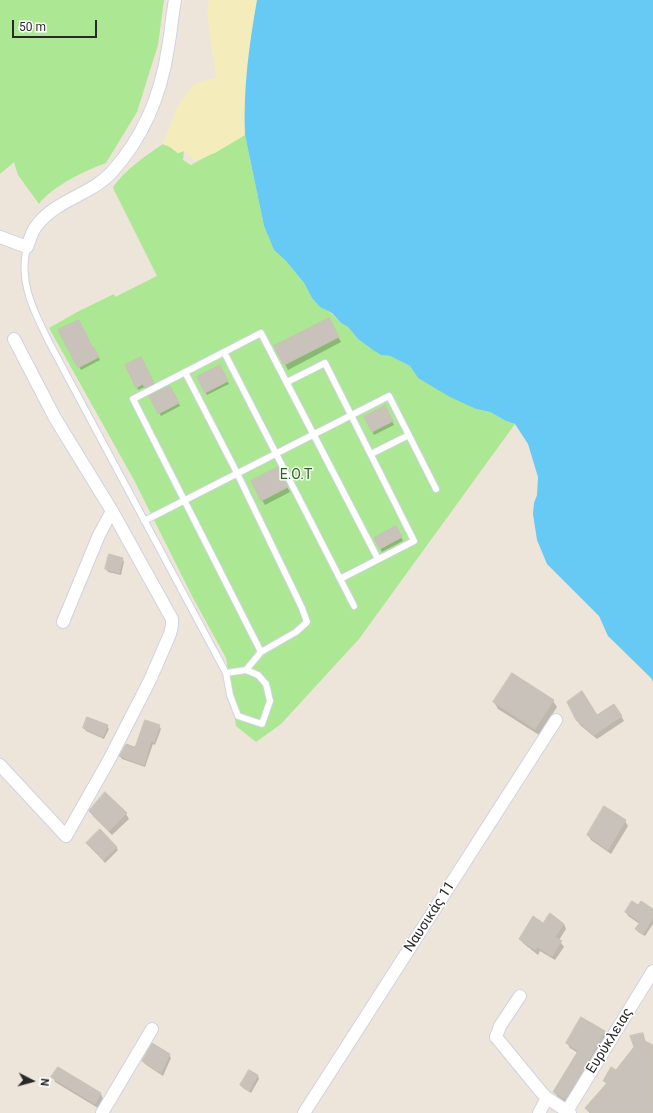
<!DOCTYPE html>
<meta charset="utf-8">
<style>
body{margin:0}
#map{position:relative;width:653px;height:1113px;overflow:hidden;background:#ede5da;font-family:Roboto,sans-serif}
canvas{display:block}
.north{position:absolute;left:12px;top:1061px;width:40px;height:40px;-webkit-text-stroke:3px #fff;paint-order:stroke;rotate:96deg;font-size:11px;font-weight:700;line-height:16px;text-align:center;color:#292929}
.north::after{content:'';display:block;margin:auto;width:14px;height:18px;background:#292929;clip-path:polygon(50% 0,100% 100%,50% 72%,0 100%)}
.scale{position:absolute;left:12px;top:20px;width:85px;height:18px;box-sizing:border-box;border:2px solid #292929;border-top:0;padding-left:5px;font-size:12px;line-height:14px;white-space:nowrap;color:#292929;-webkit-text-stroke:3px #fff;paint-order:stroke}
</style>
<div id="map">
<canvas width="653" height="1113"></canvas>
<div class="north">N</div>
<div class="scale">50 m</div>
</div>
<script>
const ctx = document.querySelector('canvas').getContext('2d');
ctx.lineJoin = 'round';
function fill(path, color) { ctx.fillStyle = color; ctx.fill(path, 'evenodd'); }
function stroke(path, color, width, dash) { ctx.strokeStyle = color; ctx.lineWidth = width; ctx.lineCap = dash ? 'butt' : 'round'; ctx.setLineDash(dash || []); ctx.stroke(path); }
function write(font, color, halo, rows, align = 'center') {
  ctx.font = font + ' Roboto,sans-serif'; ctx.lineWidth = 3; ctx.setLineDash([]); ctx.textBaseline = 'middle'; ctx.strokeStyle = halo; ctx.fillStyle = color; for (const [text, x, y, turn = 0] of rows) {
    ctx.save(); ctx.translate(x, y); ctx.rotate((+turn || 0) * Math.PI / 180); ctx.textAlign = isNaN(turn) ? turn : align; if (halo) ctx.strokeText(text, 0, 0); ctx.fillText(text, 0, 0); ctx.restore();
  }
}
const green = new Path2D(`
 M 0,0 L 164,0 L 158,45 L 137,112 L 106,163 C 86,170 51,187 39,204 L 18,175 L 14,162 L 0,174 Z
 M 245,135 L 264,226 L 274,250 L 286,261 L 304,283 L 312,298 L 320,306 L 331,313 L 341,323 L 348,327 L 358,339 L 381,355 L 390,356 L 410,366 L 418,378 L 434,387 L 476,409 L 490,412 L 506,421 L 515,424 L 359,639 L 281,724 L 256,742 L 236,726 L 226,658 L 192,596 L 134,480 L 49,328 L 79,311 L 114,294 L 115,297 L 157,276 L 114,190 L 113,187 C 126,169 144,157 163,144 L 170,147 L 178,153 L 184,151 L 183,160 L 191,165 Z`);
const sand = new Path2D(`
 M 209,0 L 257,0 C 249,45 243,90 245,135 L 215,153 L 195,161 L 184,151 L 178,153 L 170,147 L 163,144 L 177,107 L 193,85 L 200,82 L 216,78 L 207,14 Z`);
const water = new Path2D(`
 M 257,0 L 653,0 L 653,682 L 651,678 L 608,636 L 599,616 L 547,564 L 537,540 L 533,514 L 534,503 L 537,495 L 538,477 L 528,444 L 515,424 L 506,421 L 490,412 L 476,409 L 450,397 L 418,378 L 410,366 L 390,356 L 381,355 L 373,350 L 358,339 L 348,327 L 341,323 L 332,313 L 320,307 L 312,298 L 304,283 L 286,261 L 274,250 L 264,226 L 245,135 C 243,90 249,45 257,0 Z`);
const shadow = new Path2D(`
 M 331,324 L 341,342 L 288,370 L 276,347 Z
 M 60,331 L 93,349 L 94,349 L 100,360 L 81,370 Z
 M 143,361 L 155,386 L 147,390 L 145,387 L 138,390 L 137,387 Z
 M 219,366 L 229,384 L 207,395 L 198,378 Z
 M 170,387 L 180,406 L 161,416 L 150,396 Z
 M 385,407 L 394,425 L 374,435 L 365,417 Z
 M 280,473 L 290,492 L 265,505 L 262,500 Z
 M 396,527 L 403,541 L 382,552 L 375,538 Z
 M 122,558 L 124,562 L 121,575 L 108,572 L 106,569 Z
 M 553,701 L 557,707 L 539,735 L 498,709 L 494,702 Z
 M 621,716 L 624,721 L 597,739 L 580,725 L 577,720 Z
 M 88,718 L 107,726 L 109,729 L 104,739 L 86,731 L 84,728 Z
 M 159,726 L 161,729 L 155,745 L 153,744 L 145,767 L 122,759 L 120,756 L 136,749 Z
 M 604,807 L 625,821 L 628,826 L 611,854 L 591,840 L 588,835 Z
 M 90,811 L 126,814 L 129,819 L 112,835 L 93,816 Z
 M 87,843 L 116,847 L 118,850 L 105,863 Z
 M 638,907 L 653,910 L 653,924 L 645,936 L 638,932 L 636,929 L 640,924 L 628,916 L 626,912 Z
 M 564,924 L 566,929 L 559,940 L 564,947 L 555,960 L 540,951 L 538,955 L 523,943 L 520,939 Z
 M 604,1032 L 607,1037 L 568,1104 L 557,1096 L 554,1092 L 578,1053 L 570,1048 L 567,1043 Z
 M 169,1055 L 171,1058 L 163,1076 L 145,1064 L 143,1061 Z
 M 250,1071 L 258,1076 L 259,1079 L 251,1093 L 243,1088 L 241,1085 Z
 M 53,1077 L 101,1094 L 103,1099 L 98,1108 L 55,1082 Z`);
const building = new Path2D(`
 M 329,318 L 339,337 L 284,365 L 274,346 Z
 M 79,320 L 93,348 L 94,347 L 99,357 L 78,368 L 58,330 Z
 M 141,357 L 154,383 L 145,388 L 143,384 L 136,388 L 125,365 Z
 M 220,365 L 228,381 L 205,393 L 197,377 Z
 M 170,386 L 179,403 L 158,414 L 149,396 Z
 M 385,406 L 393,421 L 372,432 L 364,417 Z
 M 278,467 L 288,487 L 261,501 L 251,481 Z
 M 396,526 L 402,537 L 380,549 L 374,538 Z
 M 109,554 L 123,558 L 119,573 L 105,569 Z
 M 512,673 L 554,700 L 535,729 L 493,702 Z
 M 582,691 L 597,715 L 614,704 L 622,716 L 594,735 L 576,720 L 567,702 Z
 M 87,717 L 108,725 L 103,737 L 83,728 Z
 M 145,720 L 160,725 L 154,742 L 151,741 L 144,765 L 119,756 L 126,744 L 135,747 Z
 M 105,792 L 127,813 L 109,831 L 89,811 Z
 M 604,806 L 626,820 L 608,850 L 587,835 Z
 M 100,829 L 117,847 L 103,860 L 86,843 Z
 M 632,901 L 638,905 L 641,901 L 653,909 L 653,918 L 643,934 L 635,929 L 640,922 L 625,912 Z
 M 550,913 L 564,924 L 555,937 L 562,941 L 552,956 L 537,947 L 535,950 L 519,939 L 533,916 L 543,923 Z
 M 581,1017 L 605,1031 L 588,1061 L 589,1061 L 565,1099 L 553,1092 L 578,1051 L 566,1043 Z
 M 643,1033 L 645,1041 L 653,1045 L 653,1113 L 590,1113 L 585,1108 L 607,1083 L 603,1081 L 611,1067 L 616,1070 L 634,1047 L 630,1036 Z
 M 152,1043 L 170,1054 L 161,1073 L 142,1061 Z
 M 58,1067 L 101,1093 L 95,1104 L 51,1077 Z
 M 249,1070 L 258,1075 L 249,1091 L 240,1085 Z`);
const lane = new Path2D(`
 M 27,247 C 18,282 34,311 49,342 L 226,673 L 230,695 L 238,716 L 262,724 L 270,701 L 266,684 L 258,675 L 246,670 L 226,673
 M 224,352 L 354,606
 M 185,372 L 237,473 L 302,608 L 307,622 L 296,632 L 261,652 L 246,670
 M 287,382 L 325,363 L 414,541 L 340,579
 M 371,454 L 409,435
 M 144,521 L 389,396 L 436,489
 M 261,652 L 133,399 L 261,333 L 378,559`);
const street = new Path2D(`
 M 0,237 L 27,247 C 30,239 32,231 37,225 C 56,200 90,195 111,173 C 143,138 161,95 168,48 C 171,32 172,16 175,0
 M 63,622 L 99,535 L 112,511
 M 0,765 L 66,836 L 109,760 L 150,680 L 170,634 L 172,625 L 172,619 L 112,511 L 55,418 L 14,339
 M 520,996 L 500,1026 L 496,1037 L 542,1093 L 547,1098 L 570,1113
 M 567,1111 L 653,971
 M 102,1113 L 152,1029
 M 304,1113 L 556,720
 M 539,1113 L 547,1098`);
const parkNames = [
 ["E.O.T",296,475]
];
const streetNames = [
 ["Ναυσικάς 11",430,917,-57],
 ["Ευρύκλειας",610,1041,-58]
];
fill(green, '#ace793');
fill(sand, '#f4edbb');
fill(water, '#66caf5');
fill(shadow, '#0003');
fill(building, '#c8c2ba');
stroke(building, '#c8c2b4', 1);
stroke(lane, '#cfd2e3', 8);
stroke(street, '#cfd2e3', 14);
stroke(lane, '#fff', 6);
stroke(street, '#fff', 12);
write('14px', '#246a15', '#fff', parkNames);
write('14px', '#292929', '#fff', streetNames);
</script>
